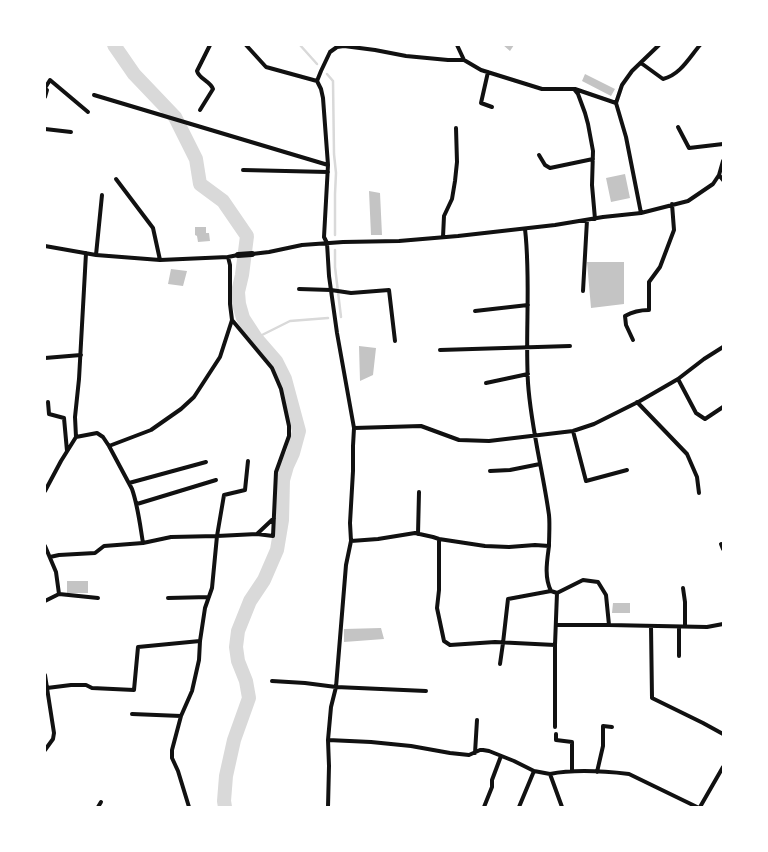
<!DOCTYPE html>
<style>
body{margin:0}
#map{position:relative;width:768px;height:852px;overflow:hidden;background:#fff;font-family:"Source Sans 3",sans-serif}
canvas{display:block}
.frame{position:absolute;inset:0;border:46px solid #fff;pointer-events:none}
</style>
<div id="map">
<canvas width="768" height="852"></canvas>
<div class="frame"></div>
</div>
<script>
const ctx = document.querySelector('canvas').getContext('2d');
ctx.lineJoin = 'round';
function stroke(path, color, width, dash) { ctx.strokeStyle = color; ctx.lineWidth = width; ctx.lineCap = dash ? 'butt' : 'round'; ctx.setLineDash(dash || []); ctx.stroke(path); }
function fill(path, color) { ctx.fillStyle = color; ctx.fill(path, 'evenodd'); }
const stream = new Path2D(`
 M 300,45 L 317,64
 M 327,74 L 333,81 L 334,154 L 336,173 L 335,194 L 335,235
 M 335,250 L 335,267 L 341,317
 M 256,338 L 290,321 L 328,318`);
const river = new Path2D(`
 M 114,45 L 134,74 L 175,117 L 196,159 L 200,184 L 223,201 L 247,236 L 242,275 L 238,292 L 239,304 L 243,318 L 256,338 L 276,361 L 285,379 L 299,431 L 293,453 L 287,466 L 283,480 L 282,520 L 277,550 L 264,580 L 250,601 L 238,631 L 236,647 L 238,661 L 246,681 L 249,698 L 234,740 L 226,776 L 224,801 L 225,807`);
const building = new Path2D(`
 M 503,45 L 514,45 L 510,51 Z
 M 585,74 L 615,89 L 611,96 L 582,81 Z
 M 625,174 L 630,198 L 611,202 L 606,178 Z
 M 369,191 L 380,193 L 382,235 L 371,235 Z
 M 195,227 L 206,227 L 206,233 L 209,233 L 210,241 L 198,242 L 197,236 L 195,235 Z
 M 587,262 L 624,262 L 624,304 L 591,308 Z
 M 171,269 L 187,271 L 183,286 L 168,284 Z
 M 359,346 L 376,348 L 373,375 L 360,381 Z
 M 67,581 L 88,581 L 88,593 L 67,593 Z
 M 613,603 L 630,603 L 630,613 L 612,613 Z
 M 381,628 L 384,639 L 344,642 L 344,629 Z`);
const minor = new Path2D(`
 M 246,45 L 266,67 L 317,81
 M 457,45 L 464,60
 M 641,63 L 663,79 C 680,75 689,58 700,45
 M 488,72 L 481,103 L 492,107
 M 45,88 L 50,80 L 88,112
 M 45,89 L 47,90 L 45,97
 M 575,89 L 616,103
 M 94,95 L 328,165
 M 200,110 L 213,89 C 210,81 199,79 197,71 L 210,45
 M 678,127 L 689,148 L 723,144
 M 45,129 L 71,132
 M 539,155 L 545,165 L 550,168 L 593,159
 M 243,170 L 328,172
 M 719,175 L 723,180
 M 116,179 L 153,228 L 160,260
 M 641,213 L 626,137 L 616,103 L 622,85 L 632,71 L 659,45
 M 443,237 L 444,216 L 452,199 L 455,181 L 457,162 L 456,128
 M 45,246 L 96,255 L 160,260 L 228,257 L 238,255
 M 252,254 L 269,252 L 302,245 L 343,242 L 399,241 L 458,236 L 555,225 L 603,217 L 641,213 L 688,201 L 713,184 L 719,175 L 723,161
 M 96,255 L 102,195
 M 299,289 L 331,290 L 351,293 L 389,290 L 395,341
 M 583,291 L 587,220
 M 475,311 L 528,305
 M 633,340 L 626,325 L 625,316 C 632,312 640,310 649,310 L 649,282 L 660,267 L 674,230 L 672,204
 M 440,350 L 570,346
 M 45,358 L 81,355
 M 678,379 L 704,359 L 723,347
 M 486,383 L 528,374
 M 48,402 L 49,414 L 64,418 L 67,451
 M 637,402 L 687,454 L 697,477 L 699,493
 M 354,428 L 421,426 L 459,440 L 489,441 L 573,431 L 594,424 L 640,401 L 678,379 L 696,413 L 705,419 L 723,407
 M 573,431 L 586,481 L 627,470
 M 76,437 L 75,417 L 79,379 L 86,253
 M 109,446 L 132,489 C 138,506 140,525 143,543
 M 490,471 L 510,470 L 540,464
 M 129,483 L 206,462
 M 45,491 L 61,461 L 76,437 L 97,433 L 103,437 L 109,446 L 151,430 L 181,409 L 194,397 L 220,357 L 232,320
 M 137,504 L 216,480
 M 257,534 L 274,518
 M 418,534 L 419,492
 M 439,539 L 439,590 L 437,608 L 444,641 L 450,645 L 495,642 L 555,645
 M 351,541 L 378,539 L 415,533 L 433,537 L 439,539 L 485,546 L 509,547 L 535,545 L 549,546 C 549,536 550,525 549,515 C 543,471 531,428 528,383 C 525,332 531,280 525,229
 M 721,544 L 723,549
 M 45,546 L 56,572 L 59,594 L 45,601
 M 549,546 C 547,561 544,577 551,591 L 557,593 L 583,580 L 598,582 L 606,595 L 609,625 L 556,625
 M 50,557 L 59,555 L 95,553 L 104,546 L 143,543 L 171,537 L 217,536 L 224,495 L 245,490 L 248,461
 M 683,588 L 685,602 L 685,627
 M 59,594 L 98,598
 M 168,598 L 209,597
 M 609,625 L 707,627 L 723,624
 M 651,626 L 652,698 L 703,723 L 723,734
 M 679,627 L 679,656
 M 500,664 L 503,643 L 508,599 L 551,591
 M 45,675 L 47,688 L 71,685 L 86,685 L 92,688 L 134,690 L 138,647 L 200,641
 M 272,681 L 305,683 L 336,687 L 426,691
 M 132,714 L 181,716
 M 555,727 L 555,645 L 557,593
 M 556,734 L 556,740 L 572,742 L 572,771
 M 328,740 L 371,742 L 411,746 L 450,753 L 469,755 L 480,750 L 483,750 L 489,751 L 514,761 L 534,771 L 550,774
 M 45,750 L 53,739 L 54,733 L 47,688 L 45,688
 M 475,753 L 477,720
 M 597,772 L 603,746 L 603,726 L 612,727
 M 98,807 L 101,802
 M 189,807 L 178,771 L 172,758 L 172,750 L 181,716 L 192,691 L 199,660 L 200,641 L 205,608 L 212,588 L 217,536 L 257,534 L 273,536 L 276,472 L 289,436 L 289,426 L 281,389 L 272,368 L 232,320 L 230,304 L 230,265 L 228,257
 M 328,807 L 329,766 L 328,740 L 331,707 L 336,687 L 346,565 L 351,541 L 350,523 L 353,471 L 353,446 L 354,428 L 337,333 L 329,276 L 327,243 L 324,237 L 328,165 L 323,98 L 321,89 L 317,81 L 321,71 L 330,52 L 337,47 L 344,46 L 375,50 L 406,56 L 448,60 L 464,60 L 481,70 L 542,89 L 574,89 L 578,94 L 585,113 L 588,124 L 593,151 L 592,185 L 595,219
 M 484,807 L 492,787 L 492,780 L 501,756
 M 519,807 L 534,771
 M 562,807 L 550,774 C 575,769 603,771 629,774 L 697,807
 M 700,807 L 723,767`);
const secondary = new Path2D(`
 M 238,255 L 252,254`);
stroke(stream, '#d9d9d9', 2.5);
stroke(river, '#d9d9d9', 14);
fill(building, '#c4c4c4');
stroke(minor, '#111', 4);
stroke(secondary, '#111', 6);
</script>
